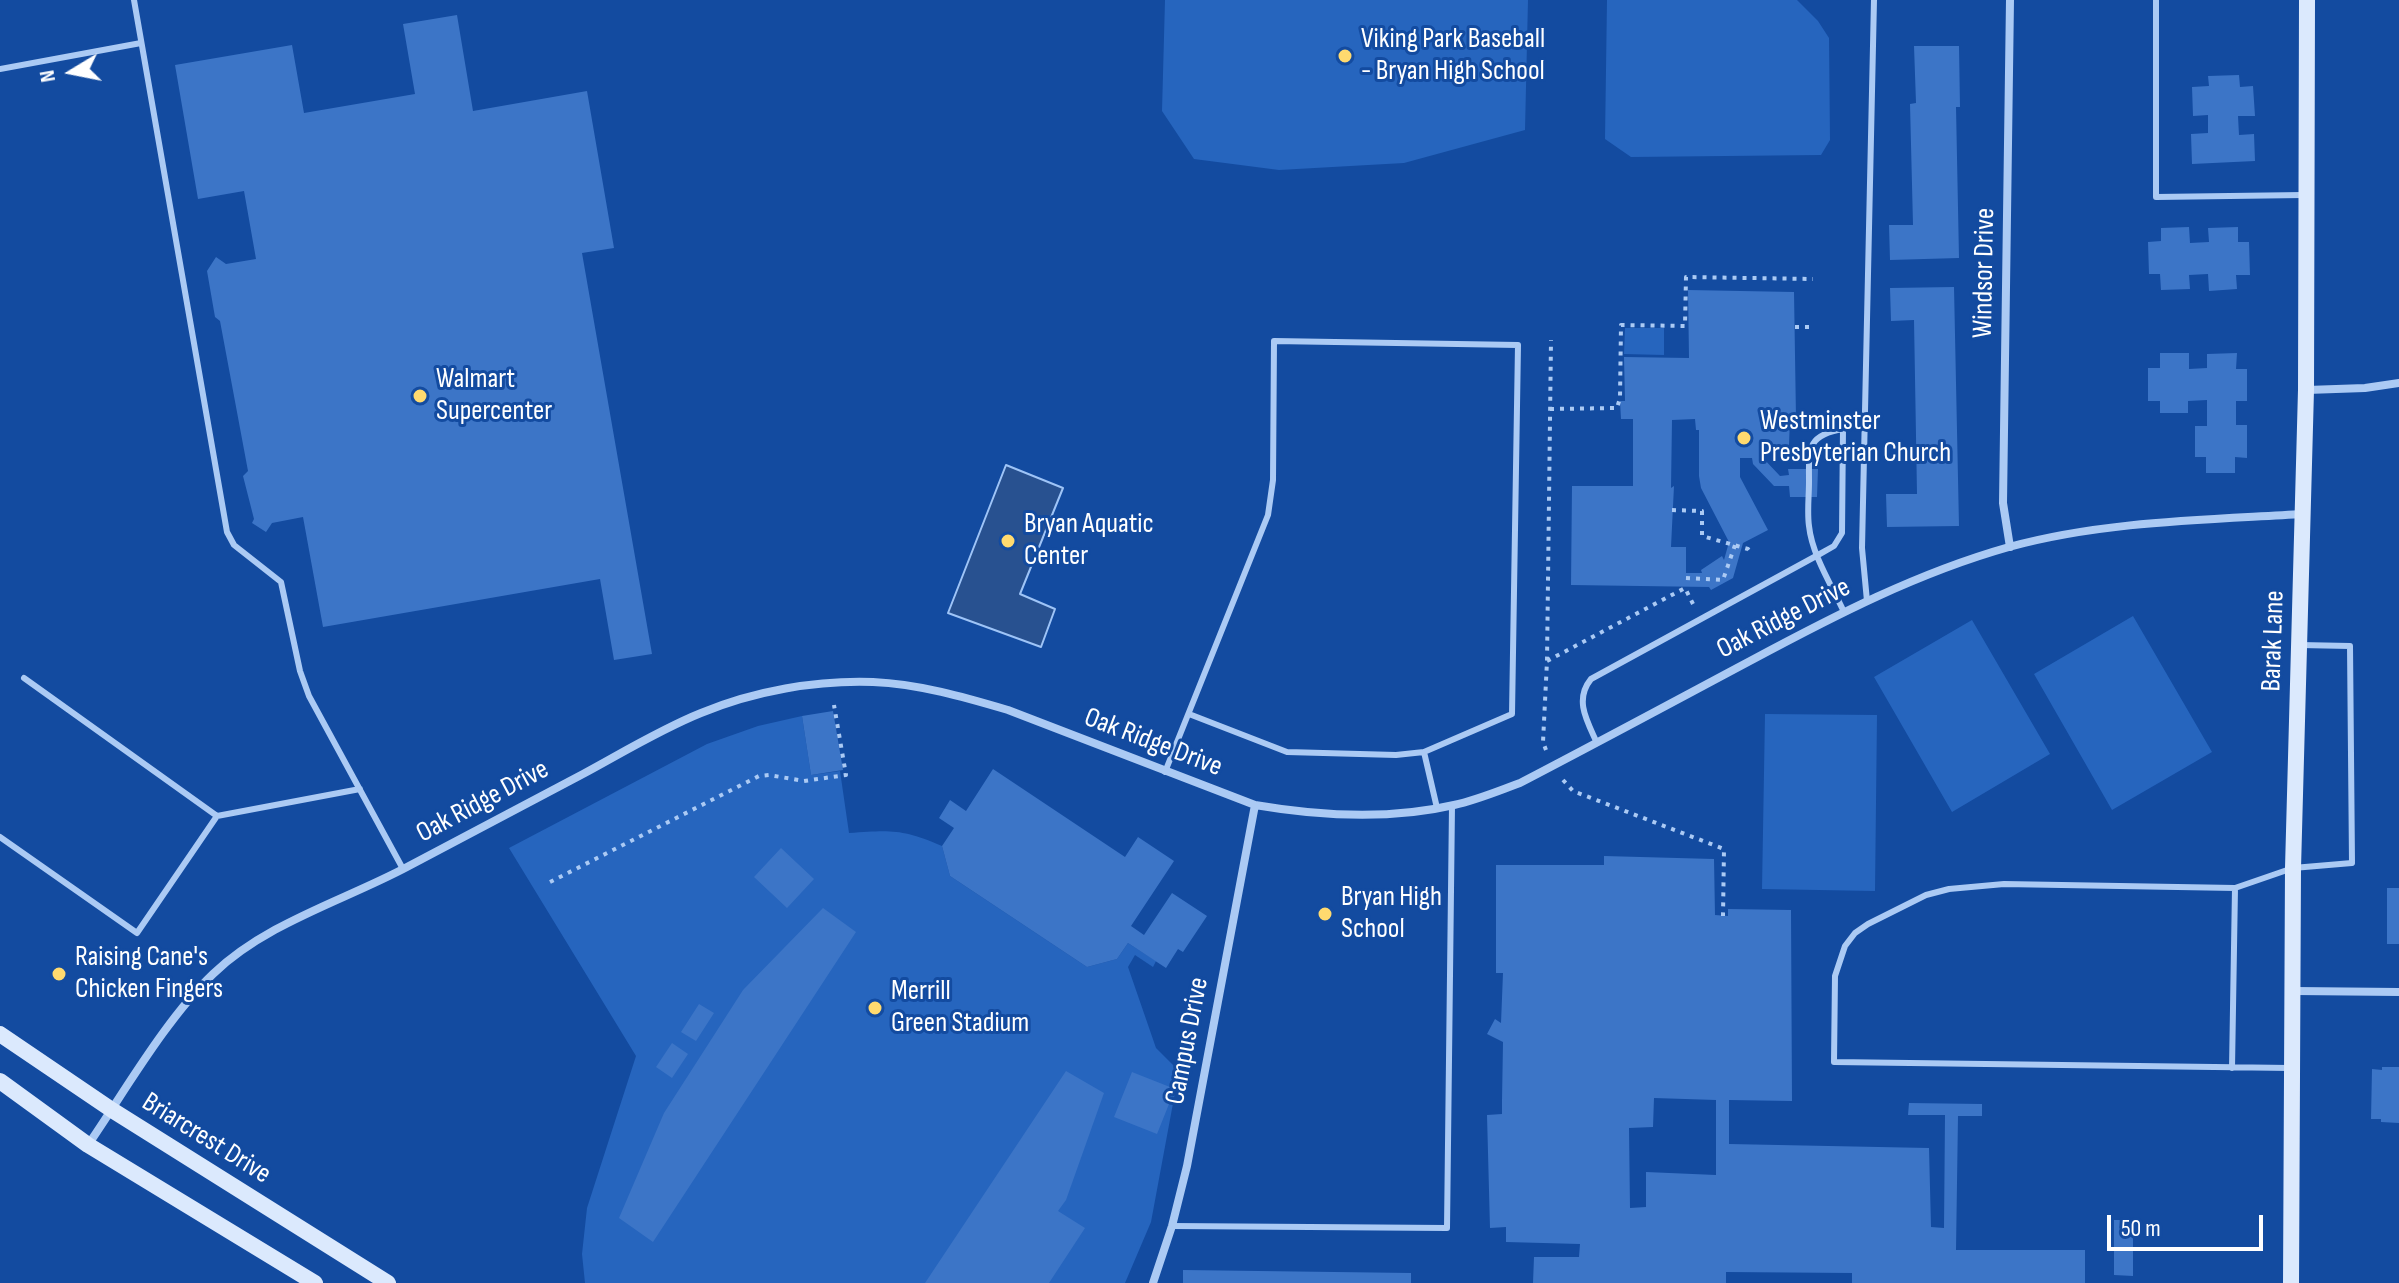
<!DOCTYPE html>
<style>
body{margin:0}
#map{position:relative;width:2399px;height:1283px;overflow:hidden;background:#134ba0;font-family:"Sofia Sans Condensed",sans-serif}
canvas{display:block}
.north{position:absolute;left:32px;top:32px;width:80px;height:80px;-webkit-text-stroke:6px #134ba0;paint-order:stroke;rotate:260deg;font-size:22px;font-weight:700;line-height:32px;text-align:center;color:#fff}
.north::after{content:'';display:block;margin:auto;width:28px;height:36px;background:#fff;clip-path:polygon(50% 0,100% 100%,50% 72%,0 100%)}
.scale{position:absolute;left:2107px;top:1215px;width:156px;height:36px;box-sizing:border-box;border:4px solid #fff;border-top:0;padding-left:10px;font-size:24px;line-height:28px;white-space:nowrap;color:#fff;-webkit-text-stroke:6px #134ba0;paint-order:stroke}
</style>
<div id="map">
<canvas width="2399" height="1283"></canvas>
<div class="north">N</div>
<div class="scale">50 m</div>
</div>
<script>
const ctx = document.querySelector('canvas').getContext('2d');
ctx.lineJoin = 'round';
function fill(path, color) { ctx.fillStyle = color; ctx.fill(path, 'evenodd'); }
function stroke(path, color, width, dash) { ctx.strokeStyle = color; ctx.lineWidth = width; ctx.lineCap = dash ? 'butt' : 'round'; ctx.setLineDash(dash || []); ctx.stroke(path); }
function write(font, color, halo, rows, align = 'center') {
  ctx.font = font + ' "Sofia Sans Condensed",sans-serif'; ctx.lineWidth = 6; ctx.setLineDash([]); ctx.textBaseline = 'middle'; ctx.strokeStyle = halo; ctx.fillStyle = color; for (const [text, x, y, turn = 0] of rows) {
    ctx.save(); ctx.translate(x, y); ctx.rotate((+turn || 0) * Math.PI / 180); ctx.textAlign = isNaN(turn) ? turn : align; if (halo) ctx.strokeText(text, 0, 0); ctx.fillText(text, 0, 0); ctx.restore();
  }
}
const green = new Path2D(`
 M 1165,0 L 1528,0 L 1525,130 L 1404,163 L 1279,170 L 1194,159 L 1162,111 Z
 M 1607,0 L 1797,0 L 1818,21 L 1829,38 L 1830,140 L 1821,155 L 1631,157 L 1605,139 Z
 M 1625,328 L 1664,328 L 1664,355 L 1624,354 Z
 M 2133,616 L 2212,752 L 2112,810 L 2034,674 Z
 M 1972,620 L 2050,754 L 1952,812 L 1874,677 Z
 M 1765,714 L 1877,715 L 1875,891 L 1762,889 Z
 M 802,716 L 811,775 L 840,771 L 849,833 C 892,830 902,829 942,846 L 950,876 L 1087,967 L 1117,959 L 1128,943 L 1156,961 L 1153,967 L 1135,955 L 1128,967 L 1156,1048 L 1179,1071 L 1151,1222 L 1125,1283 L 585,1283 L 582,1254 L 587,1208 L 636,1056 L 509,848 L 707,744 L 758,726 Z`);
const water = new Path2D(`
 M 1006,465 L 1063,488 L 1020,594 L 1055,609 L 1041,647 L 948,613 Z`);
const building = new Path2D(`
 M 457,15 L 473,111 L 587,91 L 614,248 L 582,253 L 652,654 L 614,660 L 600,579 L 323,627 L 303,517 L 272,523 L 266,532 L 252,523 L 254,519 L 243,476 L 248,471 L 220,321 L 215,317 L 207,271 L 216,257 L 226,264 L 256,259 L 244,191 L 198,199 L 175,65 L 292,45 L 304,113 L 415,94 L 403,24 Z
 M 1914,46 L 1959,46 L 1960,107 L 1956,107 L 1959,258 L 1890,260 L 1889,225 L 1913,225 L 1910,104 L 1916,103 Z
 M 2239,75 L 2240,87 L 2253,86 L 2255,116 L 2238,116 L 2239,135 L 2254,134 L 2255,161 L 2192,164 L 2191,134 L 2208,133 L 2208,115 L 2193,116 L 2192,87 L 2209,86 L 2208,76 Z
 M 2189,227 L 2190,243 L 2209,242 L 2208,228 L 2238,227 L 2238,242 L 2249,242 L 2250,275 L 2236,275 L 2237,289 L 2209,291 L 2208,274 L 2189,275 L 2190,289 L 2161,290 L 2160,274 L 2149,274 L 2148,242 L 2161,241 L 2161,228 Z
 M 1954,287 L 1959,526 L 1887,527 L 1886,494 L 1917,494 L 1914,320 L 1891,321 L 1890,288 Z
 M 1688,290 L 1794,292 L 1796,418 L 1790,419 L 1789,445 L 1762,445 L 1763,458 L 1780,476 L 1789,475 L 1788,469 L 1818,469 L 1817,497 L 1790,497 L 1789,486 L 1774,486 L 1753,464 L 1752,458 L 1740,458 L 1740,477 L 1768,530 L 1743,543 L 1733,578 L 1711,590 L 1709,587 L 1571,585 L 1572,486 L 1633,486 L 1633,419 L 1621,419 L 1620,401 L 1625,401 L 1624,357 L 1689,358 ZM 1695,419 L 1696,430 L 1699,430 L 1699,476 L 1701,488 L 1729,542 L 1724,560 L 1722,556 L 1701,570 L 1702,573 L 1686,573 L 1686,547 L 1671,547 L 1674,486 L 1671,488 L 1672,420 Z
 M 2160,353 L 2189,353 L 2189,369 L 2207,368 L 2207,354 L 2237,353 L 2236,369 L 2247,369 L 2247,401 L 2236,401 L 2236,425 L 2247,425 L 2247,458 L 2235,457 L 2235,473 L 2206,473 L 2206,457 L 2195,457 L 2195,426 L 2207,426 L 2207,400 L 2188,401 L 2188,413 L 2160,413 L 2160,401 L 2148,401 L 2148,368 L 2160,368 Z
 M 833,711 L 843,770 L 811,775 L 802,716 Z
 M 993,769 L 1125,857 L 1138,837 L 1174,861 L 1131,926 L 1144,935 L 1172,893 L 1207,916 L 1183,952 L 1178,949 L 1166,968 L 1128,943 L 1117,959 L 1087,967 L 950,876 L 942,846 L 954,828 L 939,818 L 950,800 L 966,811 Z
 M 781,848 L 814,879 L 787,908 L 754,877 Z
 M 1604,856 L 1714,859 L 1715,915 L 1728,916 L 1728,909 L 1791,910 L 1792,1101 L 1729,1100 L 1729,1144 L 1929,1148 L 1931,1227 L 1944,1228 L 1945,1115 L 1908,1115 L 1909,1103 L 1982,1104 L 1982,1116 L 1958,1116 L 1956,1250 L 2085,1250 L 2085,1283 L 1852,1283 L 1852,1273 L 1726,1272 L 1726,1283 L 1533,1283 L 1534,1257 L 1579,1257 L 1580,1244 L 1506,1242 L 1506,1227 L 1490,1228 L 1487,1115 L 1502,1114 L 1502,1101 L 1503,1042 L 1487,1034 L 1495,1019 L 1501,1023 L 1503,973 L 1496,973 L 1496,865 L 1604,865 ZM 1654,1098 L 1716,1100 L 1716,1175 L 1646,1172 L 1646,1207 L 1630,1208 L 1629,1128 L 1653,1127 Z
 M 2387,888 L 2399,888 L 2399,944 L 2387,944 Z
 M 823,908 L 856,932 L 653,1242 L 619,1218 L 664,1113 L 743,990 Z
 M 699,1004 L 714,1013 L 696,1041 L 681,1032 Z
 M 672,1043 L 688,1054 L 672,1078 L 656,1067 Z
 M 2382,1067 L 2399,1067 L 2399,1123 L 2381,1122 L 2381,1119 L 2371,1119 L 2372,1069 L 2382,1070 Z
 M 1066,1071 L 1104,1093 L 1066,1200 L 1058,1211 L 1085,1228 L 1049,1283 L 925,1283 Z
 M 1132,1072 L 1175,1089 L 1157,1134 L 1114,1117 Z
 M 2114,1220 L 2133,1220 L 2133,1276 L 2114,1275 Z
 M 1183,1270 L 1411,1273 L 1411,1283 L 1183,1283 Z`);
const path = new Path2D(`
 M 1795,327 L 1813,327
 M 1550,409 L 1617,408 L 1620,398 L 1621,325 L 1685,326 L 1686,277 L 1813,279
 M 1672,510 L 1702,511 L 1702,536 L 1748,549 L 1751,553
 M 1686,578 L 1723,580 L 1735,545
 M 1547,661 L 1685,588 L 1695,608
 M 1546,750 L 1543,742 L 1547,661 L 1551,340
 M 1563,780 L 1573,791 L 1724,849 L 1723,916
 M 550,882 L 759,776 L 769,775 L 804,781 L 846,775 L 834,705`);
const lane = new Path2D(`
 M 134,0 L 227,532 L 234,545 L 281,582 L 300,671 L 309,696 L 403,869
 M 2156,0 L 2156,197 L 2303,195
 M 0,69 L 141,43
 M 1867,601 L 1862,548 L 1874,0
 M 24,678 L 217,816
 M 1597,743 C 1587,721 1574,700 1591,679 L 1818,555 L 1834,546 L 1842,533 L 1843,429 C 1806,435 1809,450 1809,482 C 1809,496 1807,512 1809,526 C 1812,555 1832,586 1844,612
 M 1424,752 L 1437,808
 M 1165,772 L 1268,515 L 1273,480 L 1274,341 L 1518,345 L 1512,714 L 1424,752 L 1396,755 L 1287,752 L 1189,714
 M 0,837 L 137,933 L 217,816 L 360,789
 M 2232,1068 L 2235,888
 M 2290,1068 L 1834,1062 L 1835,976 L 1845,946 L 1855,933 L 1868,924 L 1926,895 L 1949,889 L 2004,884 L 2235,888 L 2293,868 L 2352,863 L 2350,646 L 2300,645
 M 1172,1226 L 1447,1228 L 1452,806`);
const street = new Path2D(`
 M 2010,0 L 2003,503 L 2010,547
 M 2307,390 L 2365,388 L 2399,383
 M 2295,991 L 2399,992
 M 88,1145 C 125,1091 166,1019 213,974 C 266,923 343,901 407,867 C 466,836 525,805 583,774 C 622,753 661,729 701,713 C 754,691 816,680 873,682 C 919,684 964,697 1008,710 L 1255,805 C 1319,816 1390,820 1454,805 C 1477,800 1498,791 1520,783 C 1597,743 1673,702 1750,661 C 1834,616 1917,573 2009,547 C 2104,521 2205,520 2303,514
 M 1153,1283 L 1172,1226 L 1187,1166 L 1255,805`);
const secondary = new Path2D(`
 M 0,1034 L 112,1110 L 388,1283
 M 0,1081 L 88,1145 L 315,1283
 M 2291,1283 L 2293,868 L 2306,390 L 2307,0`);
const markers = [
 [1345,56,8,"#ffda6f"],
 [420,396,8,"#ffda6f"],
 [1744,438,8,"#ffda6f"],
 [1008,541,8,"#ffda6f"],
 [1325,914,8,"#ffda6f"],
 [59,974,8,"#ffda6f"],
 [875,1008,8,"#ffda6f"]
];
const poiNames = [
 ["Viking Park Baseball",1361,40],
 ["- Bryan High School",1361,72],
 ["Walmart",436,380],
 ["Supercenter",436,412],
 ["Westminster",1760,422],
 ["Presbyterian Church",1760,454],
 ["Bryan Aquatic",1024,525],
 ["Center",1024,557],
 ["Bryan High",1341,898],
 ["School",1341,930],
 ["Raising Cane's",75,958],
 ["Chicken Fingers",75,990],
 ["Merrill",891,992],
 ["Green Stadium",891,1024]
];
const streetNames = [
 ["Windsor Drive",1985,273,-89],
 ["Oak Ridge Drive",1784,619,-27],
 ["Barak Lane",2274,641,-88],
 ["Oak Ridge Drive",1153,743,21],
 ["Oak Ridge Drive",483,802,-28],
 ["Campus Drive",1188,1041,-79],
 ["Briarcrest Drive",206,1139,32]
];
fill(green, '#2665be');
fill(water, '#285190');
stroke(water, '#9ec4f7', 2);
fill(building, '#3c75c7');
stroke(path, '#abcaf4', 4, [4, 6]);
stroke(lane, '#abcaf4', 6);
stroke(street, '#abcaf4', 8);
stroke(secondary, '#dbe9fd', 16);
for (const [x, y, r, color] of markers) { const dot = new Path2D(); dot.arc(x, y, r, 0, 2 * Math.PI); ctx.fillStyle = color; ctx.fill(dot); stroke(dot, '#134ba0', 3); }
write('28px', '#fff', '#134ba0', poiNames, 'left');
write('28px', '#fff', '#134ba0', streetNames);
</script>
